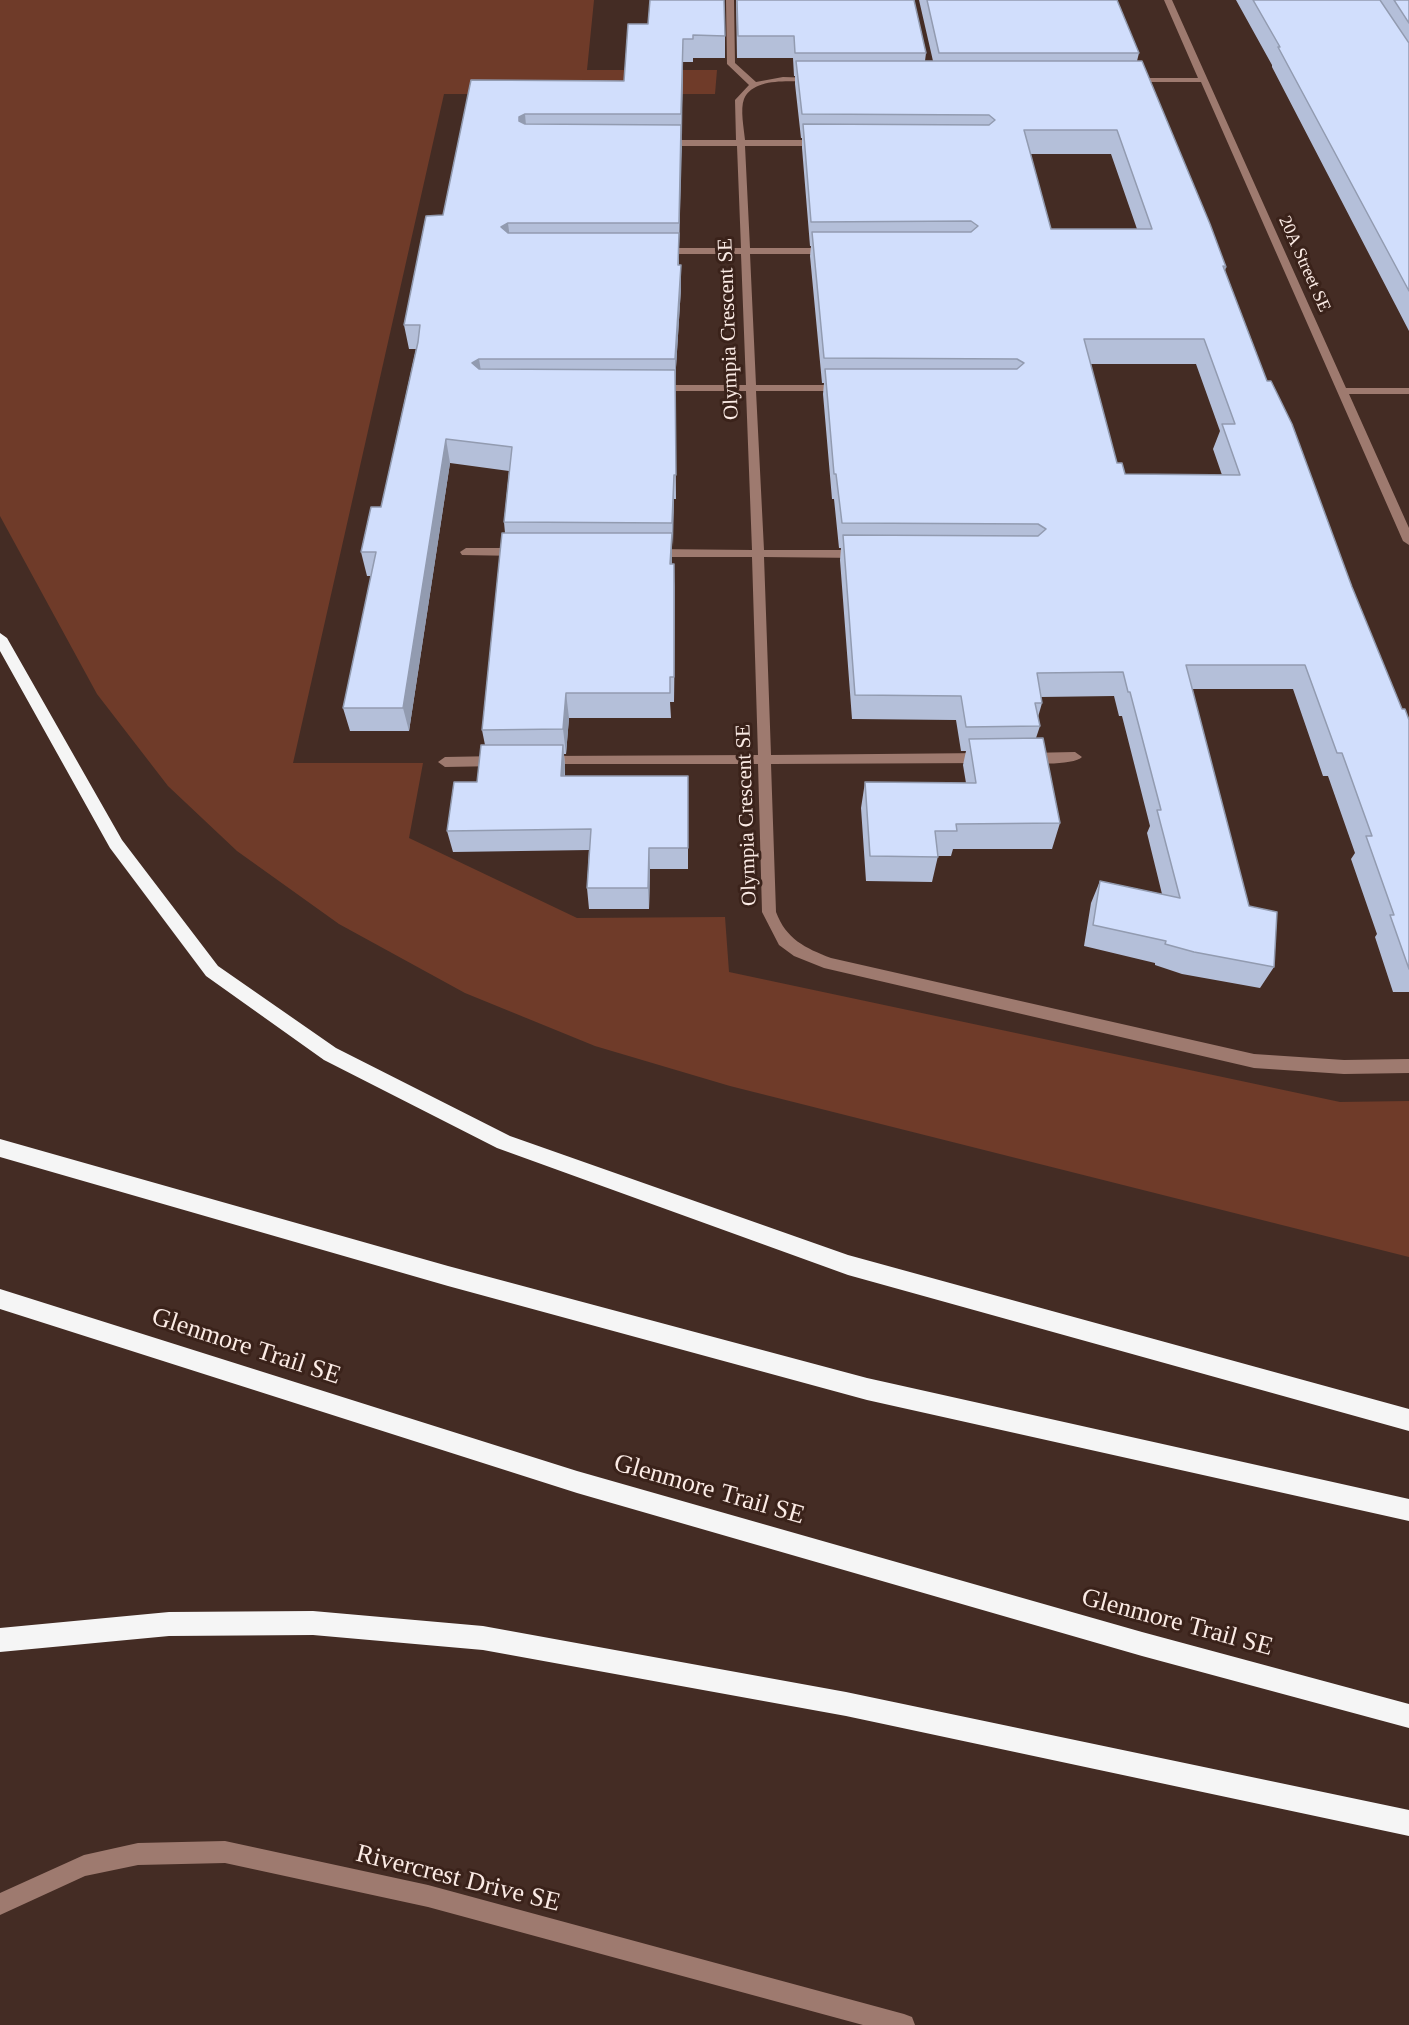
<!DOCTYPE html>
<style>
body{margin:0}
canvas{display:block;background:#442c24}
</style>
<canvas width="1409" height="2025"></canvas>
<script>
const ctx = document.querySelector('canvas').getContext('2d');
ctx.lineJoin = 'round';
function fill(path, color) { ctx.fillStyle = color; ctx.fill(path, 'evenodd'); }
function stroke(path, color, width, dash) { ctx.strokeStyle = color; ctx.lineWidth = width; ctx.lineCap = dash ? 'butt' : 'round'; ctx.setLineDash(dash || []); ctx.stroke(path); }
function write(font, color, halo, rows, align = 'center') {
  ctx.font = font + ' "Times New Roman",serif'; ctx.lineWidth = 6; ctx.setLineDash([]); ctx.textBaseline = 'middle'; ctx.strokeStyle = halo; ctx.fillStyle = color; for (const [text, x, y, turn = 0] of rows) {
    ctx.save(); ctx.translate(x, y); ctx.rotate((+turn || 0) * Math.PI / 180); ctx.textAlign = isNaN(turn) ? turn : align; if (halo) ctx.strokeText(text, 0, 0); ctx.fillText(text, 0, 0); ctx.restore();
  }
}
const green = new Path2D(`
 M 0,0 L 594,0 L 587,70 L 717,70 L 715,94 L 444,94 L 293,763 L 423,763 L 409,838 L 577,918 L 725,917 L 729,972 L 1340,1102 L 1409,1101 L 1409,1257 L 730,1086 L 595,1046 L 465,993 L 339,924 L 237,851 L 168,786 L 97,694 L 0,516 Z`);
const minor = new Path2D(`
 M 726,0 L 734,0 L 735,63 L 756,82 L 783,77 L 814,78 L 818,80 L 814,82 C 795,82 754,76 744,99 C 740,109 744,129 745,140 L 820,140 L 824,143 L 820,146 L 745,146 L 750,248 L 829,248 L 834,251 L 829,254 L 750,254 L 756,385 L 843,385 L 848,388 L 843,391 L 756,391 L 764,550 L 862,550 L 868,554 L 862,558 L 764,557 L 771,755 L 985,753 L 992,758 L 985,763 L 771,764 L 776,912 C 786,939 805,948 831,958 L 1254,1054 L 1344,1060 L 1409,1059 L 1409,1073 L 1344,1074 L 1254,1068 L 824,968 L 794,956 L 779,945 L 762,912 L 758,764 L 539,764 L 537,761 L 544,756 L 758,755 L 752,557 L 652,557 L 646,553 L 652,549 L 752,550 L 746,391 L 657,391 L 652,388 L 657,385 L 746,385 L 741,254 L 658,254 L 653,251 L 658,248 L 741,248 L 737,146 L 661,146 L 657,143 L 661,140 L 736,140 L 735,100 L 749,85 L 727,64 Z
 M 1164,0 L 1172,0 L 1346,388 L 1409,388 L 1409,394 L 1349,394 L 1409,528 L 1409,545 L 1403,541 L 1201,82 L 1129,82 L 1125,80 L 1129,78 L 1198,78 Z
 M 466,548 L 520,548 L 526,552 L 520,556 L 462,555 L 460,552 Z
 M 1075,752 L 1082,757 C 1075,765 1027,766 1020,758 L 1027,753 Z
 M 499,756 L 506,761 L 499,766 L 445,767 L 438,762 L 445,757 Z
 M 225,1841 L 428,1885 L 904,2014 L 912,2017 L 915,2025 L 863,2025 L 428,1907 L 225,1863 L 138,1865 L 85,1876 L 0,1915 L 0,1893 L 84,1855 L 138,1843 Z`);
const highway = new Path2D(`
 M 0,633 L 7,638 L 122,840 L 218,966 L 336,1048 L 510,1136 L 848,1255 L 1409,1409 L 1409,1431 L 848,1275 L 497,1148 L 324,1060 L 206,976 L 110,848 L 0,651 Z
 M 0,1139 L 448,1266 L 867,1378 L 1409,1499 L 1409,1521 L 867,1400 L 448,1286 L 0,1157 Z
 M 0,1289 L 577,1471 L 1142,1632 L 1409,1704 L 1409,1728 L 1142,1656 L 577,1493 L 0,1309 Z
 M 313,1611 L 483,1626 L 846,1692 L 1409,1810 L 1409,1836 L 846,1716 L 483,1650 L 313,1635 L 169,1636 L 0,1652 L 0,1628 L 169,1612 Z`);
const wall = new Path2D(`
 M 736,0 L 914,0 L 926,53 L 925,61 L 933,61 L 919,0 L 1117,0 L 1139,53 L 1137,61 L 1226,267 L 1225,271 L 1267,381 L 1402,709 L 1409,720 L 1409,992 L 1393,992 L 1375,937 L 1377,934 L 1351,859 L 1355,853 L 1328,776 L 1323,776 L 1293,689 L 1192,689 L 1249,906 L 1274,967 L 1260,988 L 1182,974 L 1155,965 L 1155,963 L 1084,946 L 1091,903 L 1100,881 L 1162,894 L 1147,833 L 1150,826 L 1122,716 L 1119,716 L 1114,696 L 1041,697 L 1042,703 L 1038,717 L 1040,726 L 1036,738 L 1060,823 L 1052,849 L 953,849 L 951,856 L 938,856 L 932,882 L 866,881 L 861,808 L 865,782 L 966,783 L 963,765 L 966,751 L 961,751 L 956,720 L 852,719 L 840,560 L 841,548 L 839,548 L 834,499 L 832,499 L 823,394 L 824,383 L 822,383 L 810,256 L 811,246 L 810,246 L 802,148 L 802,138 L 801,138 L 795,84 L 795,76 L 794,76 L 793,58 L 737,58 ZM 1030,154 L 1111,154 L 1137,229 L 1051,229 ZM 1090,364 L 1196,364 L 1220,431 L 1213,449 L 1222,475 L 1125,474 L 1117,463 Z
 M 1236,0 L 1409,0 L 1409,331 L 1272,67 L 1272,65 Z
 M 628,24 L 725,36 L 725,58 L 693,58 L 693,62 L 683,62 L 679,247 L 679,265 L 681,265 L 681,288 L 675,383 L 676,499 L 674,499 L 672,547 L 672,564 L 675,590 L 674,702 L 670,702 L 671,718 L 569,718 L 566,754 L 564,754 L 565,767 L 565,776 L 688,776 L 688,869 L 650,869 L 649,909 L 589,909 L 587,888 L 589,850 L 453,852 L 447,831 L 477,782 L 485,745 L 482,730 L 505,533 L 504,522 L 509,471 L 450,463 L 409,731 L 350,731 L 343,708 L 371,576 L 367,576 L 361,552 L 381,507 L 416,349 L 409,349 L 404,325 L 443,215 L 471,80 L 624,81 Z`);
const shadedWall = new Path2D(`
 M 683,39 L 683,62 L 682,137 L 681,114 Z
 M 525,114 L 527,137 L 522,140 L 519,117 Z
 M 681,125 L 682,148 L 679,247 L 679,223 Z
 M 508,223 L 511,247 L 501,227 Z
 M 681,265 L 681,288 L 675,383 L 675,359 Z
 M 479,359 L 483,383 L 472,363 Z
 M 446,439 L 450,463 L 409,731 L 403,708 Z
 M 674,475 L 674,499 L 673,547 L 672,523 Z
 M 672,533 L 672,559 L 671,590 L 670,564 Z
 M 674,564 L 675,590 L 674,702 Z
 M 566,693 L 569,718 L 566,754 L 563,729 Z
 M 563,745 L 565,767 L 563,797 L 561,776 Z
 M 649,848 L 650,869 L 649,909 L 648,888 Z`);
const building = new Path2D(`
 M 650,0 L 724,0 L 725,36 L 693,35 L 693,39 L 683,39 L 681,114 L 525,114 L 519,117 L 519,121 L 525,124 L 681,125 L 679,223 L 508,223 L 501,227 L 508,233 L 679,233 L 678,265 L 681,265 L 675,359 L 479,359 L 472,363 L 479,369 L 675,370 L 676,475 L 674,475 L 672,523 L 504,522 L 512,447 L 446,439 L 403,708 L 343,708 L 376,552 L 361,552 L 371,507 L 381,507 L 418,342 L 420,325 L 404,325 L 426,216 L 443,215 L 471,80 L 624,81 L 628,24 L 648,24 Z
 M 737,0 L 914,0 L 926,53 L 795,53 L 794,36 L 738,36 Z
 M 927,0 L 1117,0 L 1139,53 L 939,53 Z
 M 1253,0 L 1380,0 L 1409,43 L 1409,291 L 1278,47 L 1280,47 Z
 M 1394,0 L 1409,0 L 1409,23 Z
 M 796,61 L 1142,61 L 1210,224 L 1226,267 L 1223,266 L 1267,381 L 1271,381 L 1292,424 L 1352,587 L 1402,709 L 1405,709 L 1409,720 L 1409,969 L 1390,915 L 1394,915 L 1366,836 L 1372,836 L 1342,753 L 1337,753 L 1305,665 L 1186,665 L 1249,906 L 1277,912 L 1274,967 L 1194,952 L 1165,944 L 1166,941 L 1093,925 L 1100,881 L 1180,898 L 1157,810 L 1161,810 L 1130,692 L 1128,692 L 1123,672 L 1037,673 L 1042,703 L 1035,703 L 1040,726 L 966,727 L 961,696 L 855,695 L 843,535 L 1038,536 L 1046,529 L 1038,524 L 842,523 L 836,474 L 834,474 L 825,369 L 1017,369 L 1024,363 L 1017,359 L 824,358 L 812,232 L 971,232 L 978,226 L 971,221 L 811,222 L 803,124 L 989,125 L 995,120 L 989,115 L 802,114 ZM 1024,130 L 1117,130 L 1152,229 L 1051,229 ZM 1084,339 L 1204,339 L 1235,424 L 1222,424 L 1240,475 L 1125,474 L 1122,463 L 1117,463 Z
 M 502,533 L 672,533 L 670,564 L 674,564 L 674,677 L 670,677 L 670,693 L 566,693 L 563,729 L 482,730 Z
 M 1043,738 L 1060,823 L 956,824 L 957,831 L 935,831 L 938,857 L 870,856 L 865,782 L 976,783 L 969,739 Z
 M 481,745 L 563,745 L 561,776 L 688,776 L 688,848 L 649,848 L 648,888 L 587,888 L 591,829 L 447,831 L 454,782 L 477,782 Z`);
const farStreetnames = [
 ["20A Street SE",1304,264,66]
];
const streetNames = [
 ["Olympia Crescent SE",729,329,-92],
 ["Olympia Crescent SE",747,815,-92]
];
const nearStreetnames = [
 ["Glenmore Trail SE",246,1347,18],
 ["Glenmore Trail SE",709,1490,16],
 ["Glenmore Trail SE",1177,1623,15],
 ["Rivercrest Drive SE",458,1879,14]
];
fill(green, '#6f3b29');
fill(minor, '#9e7a6f');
fill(highway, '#f5f5f5');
fill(wall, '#b4bfd9');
fill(shadedWall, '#929bb0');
fill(building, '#d1defc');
stroke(building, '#929bb0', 1.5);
write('18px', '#fbebe5', '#3a221a', farStreetnames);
write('21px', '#fbebe5', '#3a221a', streetNames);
write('26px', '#fbebe5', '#3a221a', nearStreetnames);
</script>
